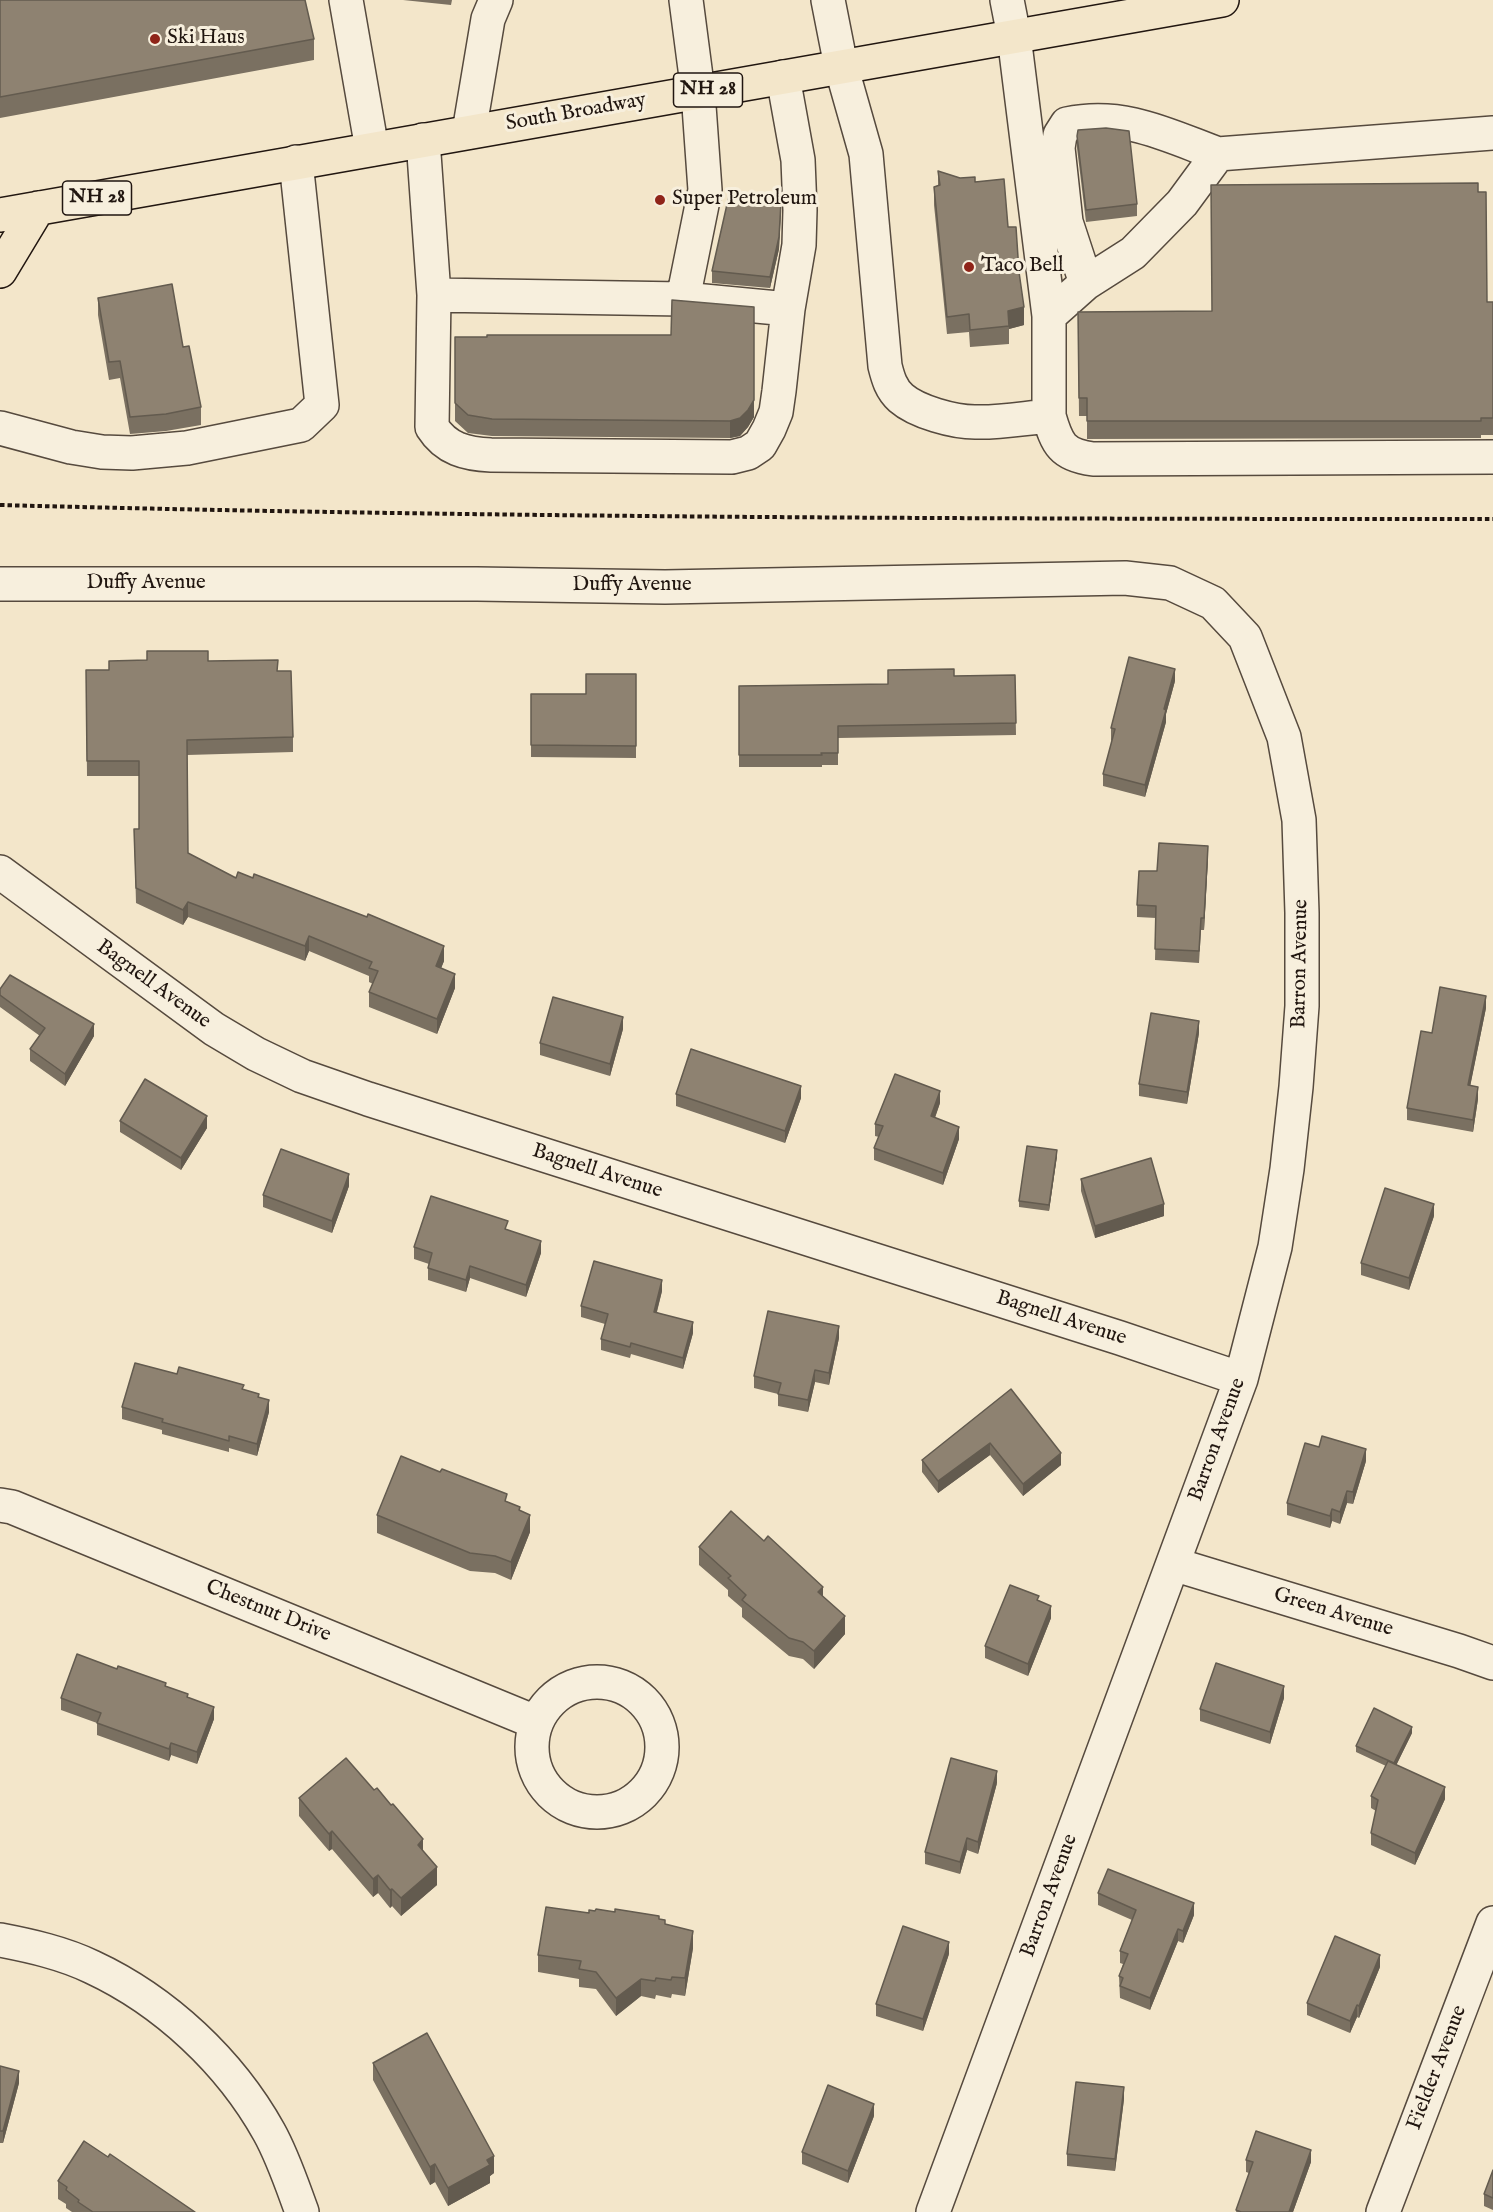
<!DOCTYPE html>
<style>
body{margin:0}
canvas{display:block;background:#f3e6ca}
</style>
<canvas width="1493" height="2212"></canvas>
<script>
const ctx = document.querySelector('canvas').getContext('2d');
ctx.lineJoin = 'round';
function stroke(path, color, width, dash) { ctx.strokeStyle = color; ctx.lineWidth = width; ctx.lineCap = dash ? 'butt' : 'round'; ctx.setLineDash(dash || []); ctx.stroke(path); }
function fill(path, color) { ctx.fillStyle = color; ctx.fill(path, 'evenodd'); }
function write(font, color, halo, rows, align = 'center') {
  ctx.font = font + ' "IM FELL English",serif'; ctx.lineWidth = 6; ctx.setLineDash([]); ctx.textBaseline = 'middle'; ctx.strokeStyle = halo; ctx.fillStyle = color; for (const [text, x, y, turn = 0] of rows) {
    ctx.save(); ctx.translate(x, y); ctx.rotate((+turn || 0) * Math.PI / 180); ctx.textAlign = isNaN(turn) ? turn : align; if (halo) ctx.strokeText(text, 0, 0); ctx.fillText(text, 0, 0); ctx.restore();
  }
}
const path = new Path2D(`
 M 0,505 C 498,518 995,519 1493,519`);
const minor = new Path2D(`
 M 346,0 L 372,149
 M 828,0 L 841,66 L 866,154 L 885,366 C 888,378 891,389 901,398 C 917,412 954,422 975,422 C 999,423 1025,418 1049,416 L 1049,316 L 1086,283 L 1133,253 L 1182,203 L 1218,154 L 1493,133
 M 1007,0 L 1014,36 L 1049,316
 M 469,132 L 488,19 L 496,0
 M 423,140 L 434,295 L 683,299 L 705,190 L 698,92 L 686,0
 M 1086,283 L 1066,222 L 1058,148 L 1060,135 L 1067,124 C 1123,112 1167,135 1218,154
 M 434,295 L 432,427 C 446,449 466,454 491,455 L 732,457 L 748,453 L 760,445 L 769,429 L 776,412 L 779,391 L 788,309 L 799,245 L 800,210 L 798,160 L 783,77
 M 683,299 L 788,309
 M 1049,416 C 1057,444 1062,455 1093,459 L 1493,457
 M 0,428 L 71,447 L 102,452 L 132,453 L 187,448 L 301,425 L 322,405 L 296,162
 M 0,584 L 477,584 L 665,587 L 1125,578 L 1170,583 L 1213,603 L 1245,637 L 1284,737 L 1299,820 L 1302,913 L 1302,1006 L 1296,1087 L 1287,1169 L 1275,1247 L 1241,1379 L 933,2212
 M 0,872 L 214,1029 L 256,1054 L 302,1076 L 368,1099 L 1120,1338 L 1241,1379
 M 0,1505 L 12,1507 L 535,1722
 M 1173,1564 L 1459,1651 L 1493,1663
 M532 1747a65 65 0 1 1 130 0a65 65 0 1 1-130 0Z
 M 0,1940 C 31,1946 63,1953 92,1967 C 165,2001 230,2062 269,2132 C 283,2157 292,2185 302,2212
 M 1383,2212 L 1493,1923`);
const major = new Path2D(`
 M 0,215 L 1222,0
 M 0,271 L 38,208`);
const wall = new Path2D(`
 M 0,0 L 314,39 L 314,60 L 0,118 Z
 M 403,0 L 452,0 L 451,5 Z
 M 1077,136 L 1137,204 L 1137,216 L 1086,222 L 1077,148 Z
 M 938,171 L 960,178 L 1008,227 L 1019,272 L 1024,325 L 1009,329 L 1009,344 L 970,347 L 969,332 L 947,334 L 934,205 L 934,187 L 938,185 Z
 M 781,214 L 779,249 L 770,288 L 712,283 L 712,271 Z
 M 98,298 L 183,347 L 201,407 L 201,425 L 166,431 L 130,434 L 120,378 L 109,380 L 98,315 Z
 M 1493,302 L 1493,435 L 1481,435 L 1481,438 L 1087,439 L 1087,416 L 1079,416 L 1078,312 L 1212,311 Z
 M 455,337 L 754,417 L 748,427 L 740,436 L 730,438 L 492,436 L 468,433 L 455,421 Z
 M 208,661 L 277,671 L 293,737 L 293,752 L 187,755 L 188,853 L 236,878 L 444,961 L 441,968 L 455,988 L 437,1034 L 369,1007 L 369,992 L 373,984 L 369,982 L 369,976 L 309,951 L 305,961 L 188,917 L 183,925 L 136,903 L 134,829 L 139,829 L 139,776 L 87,776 L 86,670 L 109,670 Z
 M 636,674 L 636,758 L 531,757 L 531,694 L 586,694 Z
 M 1015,675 L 1016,735 L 838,738 L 838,765 L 822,765 L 822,767 L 739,767 L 739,686 L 888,684 L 954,676 Z
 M 1175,681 L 1166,714 L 1166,722 L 1145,797 L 1103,786 L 1103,774 L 1112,741 L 1111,740 L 1111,728 Z
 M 1208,858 L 1204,930 L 1201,930 L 1199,963 L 1155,960 L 1156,918 L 1137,917 L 1137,905 L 1157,871 Z
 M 0,989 L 94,1036 L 65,1086 L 30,1061 L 30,1049 L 40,1036 L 0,1007 Z
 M 1486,1008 L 1470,1086 L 1478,1099 L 1473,1132 L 1407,1120 L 1407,1108 L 1432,1033 Z
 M 623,1029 L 610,1076 L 540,1055 L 540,1043 Z
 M 1199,1033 L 1187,1104 L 1139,1096 L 1139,1084 Z
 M 676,1094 L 801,1098 L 785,1143 L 676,1106 Z
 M 940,1103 L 935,1118 L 959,1139 L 943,1185 L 874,1160 L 874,1148 L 879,1137 L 875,1136 L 875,1124 Z
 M 120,1121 L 207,1128 L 181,1170 L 120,1132 Z
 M 1057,1156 L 1049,1211 L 1019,1207 L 1019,1201 Z
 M 1081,1179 L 1164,1216 L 1095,1238 L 1081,1191 Z
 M 349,1186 L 332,1233 L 263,1207 L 263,1195 Z
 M 1434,1216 L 1409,1290 L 1361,1275 L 1361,1263 Z
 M 508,1230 L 541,1253 L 526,1297 L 470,1278 L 466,1292 L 428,1280 L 428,1268 L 429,1264 L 414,1259 L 414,1247 Z
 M 662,1291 L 657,1312 L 693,1333 L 683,1369 L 631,1354 L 630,1358 L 601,1350 L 601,1339 L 605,1324 L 581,1317 L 581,1306 Z
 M 839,1338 L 829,1385 L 815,1382 L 808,1412 L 778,1406 L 778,1394 L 754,1388 L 754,1376 Z
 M 177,1374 L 244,1390 L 259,1397 L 269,1412 L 257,1456 L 229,1448 L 229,1452 L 162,1434 L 162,1430 L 122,1419 L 122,1407 Z
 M 1011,1389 L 1061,1465 L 1023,1496 L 990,1455 L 938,1493 L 922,1472 L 922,1460 Z
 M 1366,1461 L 1353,1504 L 1347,1503 L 1340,1524 L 1332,1521 L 1330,1528 L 1287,1515 L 1287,1503 Z
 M 507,1502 L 520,1511 L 530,1532 L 511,1580 L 495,1573 L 470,1571 L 377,1533 L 377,1515 Z
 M 699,1547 L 823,1597 L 845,1634 L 814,1669 L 803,1659 L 789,1656 L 742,1617 L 742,1608 L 728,1596 L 728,1590 L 699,1565 Z
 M 1039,1601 L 1051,1618 L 1028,1676 L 985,1658 L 985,1646 Z
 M 117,1669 L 166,1686 L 188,1698 L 214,1719 L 197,1764 L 171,1755 L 169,1761 L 97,1735 L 97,1723 L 61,1710 L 61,1698 Z
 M 1284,1698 L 1270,1744 L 1200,1721 L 1200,1709 Z
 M 1412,1733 L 1396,1765 L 1445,1799 L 1415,1865 L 1371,1845 L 1371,1833 L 1376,1811 L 1371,1808 L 1371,1796 L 1386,1766 L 1356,1752 L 1356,1746 Z
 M 997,1783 L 978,1854 L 967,1850 L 960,1874 L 925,1864 L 925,1852 Z
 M 299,1798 L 423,1851 L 437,1885 L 401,1916 L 392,1906 L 390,1908 L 378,1893 L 373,1897 L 332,1849 L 329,1851 L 299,1816 Z
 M 1098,1893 L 1194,1915 L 1183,1943 L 1178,1941 L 1150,2010 L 1120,1998 L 1119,1976 L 1123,1964 L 1120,1963 L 1120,1951 L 1132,1920 L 1098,1905 Z
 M 589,1913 L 659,1920 L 665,1924 L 693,1948 L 685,1996 L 672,1994 L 671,1998 L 656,1995 L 655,1999 L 641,1996 L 616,2016 L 596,1989 L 579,1987 L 579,1979 L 538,1972 L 538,1955 Z
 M 949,1954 L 923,2031 L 876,2016 L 876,2004 Z
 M 1380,1967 L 1359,2018 L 1357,2017 L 1350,2033 L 1307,2015 L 1307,2003 Z
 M 373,2063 L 494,2173 L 490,2176 L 490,2183 L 448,2206 L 435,2182 L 430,2185 L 373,2080 Z
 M 0,2066 L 19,2083 L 3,2143 L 0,2143 Z
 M 1124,2099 L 1115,2171 L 1067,2166 L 1067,2154 Z
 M 874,2116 L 848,2183 L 802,2164 L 802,2152 Z
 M 1246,2160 L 1311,2162 L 1293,2212 L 1236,2212 L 1249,2173 L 1246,2172 Z
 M 1493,2170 L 1493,2210 L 1484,2206 L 1484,2194 Z
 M 58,2181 L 195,2212 L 72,2212 L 66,2208 L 66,2204 L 58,2199 Z`);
const shadedWall = new Path2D(`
 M 781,202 L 779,249 L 770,288 L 770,277 Z
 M 754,307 L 754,417 L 748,427 L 740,436 L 730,438 L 730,421 Z
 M 1024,307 L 1024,325 L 1009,329 L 1008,311 Z
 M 1175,669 L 1175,681 L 1166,714 L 1166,722 L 1145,797 L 1145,785 Z
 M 1208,846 L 1208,858 L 1204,930 L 1204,918 Z
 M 188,902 L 188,917 L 183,925 L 183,910 Z
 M 309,936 L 309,951 L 305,961 L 305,946 Z
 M 444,946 L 444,961 L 436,981 L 436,966 Z
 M 455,974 L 455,988 L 437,1034 L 437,1019 Z
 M 1486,996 L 1486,1008 L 1468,1097 L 1468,1085 Z
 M 623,1017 L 623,1029 L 610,1076 L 610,1064 Z
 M 1199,1021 L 1199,1033 L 1187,1104 L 1187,1092 Z
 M 94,1024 L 94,1036 L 65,1086 L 65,1074 Z
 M 801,1086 L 801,1098 L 785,1143 L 785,1131 Z
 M 1478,1087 L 1478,1099 L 1473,1132 L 1473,1120 Z
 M 940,1091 L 940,1103 L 931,1128 L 931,1116 Z
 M 207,1116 L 207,1128 L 181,1170 L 181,1158 Z
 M 959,1127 L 959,1139 L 943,1185 L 943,1173 Z
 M 1057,1150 L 1057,1156 L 1049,1211 L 1049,1205 Z
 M 349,1174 L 349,1186 L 332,1233 L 332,1221 Z
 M 1164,1204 L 1164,1216 L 1095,1238 L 1095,1226 Z
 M 1434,1204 L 1434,1216 L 1409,1290 L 1409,1278 Z
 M 541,1241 L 541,1253 L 526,1297 L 526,1285 Z
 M 470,1266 L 470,1278 L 466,1292 L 466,1280 Z
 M 662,1280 L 662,1291 L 654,1322 L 654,1312 Z
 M 693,1322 L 693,1333 L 683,1369 L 683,1358 Z
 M 839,1326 L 839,1338 L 829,1385 L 829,1373 Z
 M 815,1370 L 815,1382 L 808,1412 L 808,1400 Z
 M 269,1400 L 269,1412 L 257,1456 L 257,1444 Z
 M 990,1443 L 990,1455 L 938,1493 L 938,1481 Z
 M 1366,1449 L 1366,1461 L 1353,1504 L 1353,1492 Z
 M 1061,1453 L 1061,1465 L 1023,1496 L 1023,1484 Z
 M 1347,1491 L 1347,1503 L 1340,1524 L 1340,1512 Z
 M 1332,1509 L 1332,1521 L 1330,1528 L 1330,1516 Z
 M 530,1515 L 530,1532 L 511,1580 L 511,1562 Z
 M 823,1587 L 823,1604 L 818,1592 Z
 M 1051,1606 L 1051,1618 L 1028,1676 L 1028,1664 Z
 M 845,1616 L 845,1634 L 814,1669 L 814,1651 Z
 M 1284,1686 L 1284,1698 L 1270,1744 L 1270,1732 Z
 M 214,1707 L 214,1719 L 197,1764 L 197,1752 Z
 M 1412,1727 L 1412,1733 L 1394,1770 L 1394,1764 Z
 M 171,1743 L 171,1755 L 169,1761 L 169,1749 Z
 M 997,1771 L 997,1783 L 978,1854 L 978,1842 Z
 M 1445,1787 L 1445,1799 L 1415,1865 L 1415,1853 Z
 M 332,1831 L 332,1849 L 329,1851 L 329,1834 Z
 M 967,1838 L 967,1850 L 960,1874 L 960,1862 Z
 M 423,1839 L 423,1856 L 418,1845 Z
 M 437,1867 L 437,1885 L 401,1916 L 401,1898 Z
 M 378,1875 L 378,1893 L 373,1897 L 373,1879 Z
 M 392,1889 L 392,1906 L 390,1908 L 390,1890 Z
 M 1194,1903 L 1194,1915 L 1183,1943 L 1183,1931 Z
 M 1178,1929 L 1178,1941 L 1150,2010 L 1150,1998 Z
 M 693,1931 L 693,1948 L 685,1996 L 685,1978 Z
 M 949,1942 L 949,1954 L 923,2031 L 923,2019 Z
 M 1380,1955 L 1380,1967 L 1359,2018 L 1359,2006 Z
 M 641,1979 L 641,1996 L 616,2016 L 616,1998 Z
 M 1357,2005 L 1357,2017 L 1350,2033 L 1350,2021 Z
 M 19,2071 L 19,2083 L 3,2143 L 3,2131 Z
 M 1124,2087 L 1124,2099 L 1115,2171 L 1115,2159 Z
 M 874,2104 L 874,2116 L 848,2183 L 848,2171 Z
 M 1311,2150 L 1311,2162 L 1293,2212 L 1289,2212 Z
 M 494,2156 L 494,2173 L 490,2176 L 490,2183 L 448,2206 L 448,2188 L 487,2160 Z
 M 435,2164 L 435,2182 L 430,2185 L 430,2167 Z`);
const building = new Path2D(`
 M 0,0 L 305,0 L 314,39 L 0,97 Z
 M 1106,128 L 1129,131 L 1137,204 L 1086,210 L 1077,136 L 1078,130 Z
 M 938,171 L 960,178 L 975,177 L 975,182 L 1004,179 L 1008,227 L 1016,227 L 1019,272 L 1024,307 L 1008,311 L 1009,326 L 970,330 L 969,314 L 947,317 L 934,187 L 940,185 Z
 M 1478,183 L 1478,192 L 1486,192 L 1487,302 L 1493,302 L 1493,418 L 1481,418 L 1481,421 L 1087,421 L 1087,398 L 1079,398 L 1078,312 L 1212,311 L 1211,185 Z
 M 730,191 L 781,202 L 779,237 L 770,277 L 712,271 Z
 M 172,284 L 183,347 L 189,346 L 201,407 L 166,414 L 130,417 L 120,361 L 109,362 L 98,298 Z
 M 672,300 L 754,307 L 754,400 L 748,410 L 740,418 L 730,421 L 492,419 L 468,415 L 455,403 L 455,337 L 487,337 L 487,335 L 671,335 Z
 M 147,651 L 208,651 L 208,661 L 278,660 L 277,671 L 291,671 L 293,737 L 187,740 L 188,853 L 236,878 L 238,872 L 253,878 L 254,874 L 367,917 L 368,914 L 444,946 L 436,966 L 455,974 L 437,1019 L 369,992 L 378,971 L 369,968 L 372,962 L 309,936 L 305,946 L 188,902 L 183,910 L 136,888 L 134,829 L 139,829 L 139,761 L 87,761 L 86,670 L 109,670 L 109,661 L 147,660 Z
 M 1129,657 L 1175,669 L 1164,709 L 1166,710 L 1145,785 L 1103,774 L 1115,729 L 1111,728 Z
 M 954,669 L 954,676 L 1015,675 L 1016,723 L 838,726 L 838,753 L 821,753 L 822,755 L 739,755 L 739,686 L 888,684 L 888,670 Z
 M 586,674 L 636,674 L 636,746 L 531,745 L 531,694 L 586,694 Z
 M 1159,843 L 1208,846 L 1204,918 L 1201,918 L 1199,951 L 1155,949 L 1156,906 L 1137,905 L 1139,871 L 1157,871 Z
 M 10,975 L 94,1024 L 65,1074 L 30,1049 L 45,1028 L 0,995 L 0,989 Z
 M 1440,987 L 1486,996 L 1468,1085 L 1478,1087 L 1473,1120 L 1407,1108 L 1421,1031 L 1432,1033 Z
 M 553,997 L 623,1017 L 610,1064 L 540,1043 Z
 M 1151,1013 L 1199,1021 L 1187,1092 L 1139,1084 Z
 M 691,1049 L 801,1086 L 785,1131 L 676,1094 Z
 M 895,1074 L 940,1091 L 931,1116 L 959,1127 L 943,1173 L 874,1148 L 883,1126 L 875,1124 Z
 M 145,1079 L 207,1116 L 181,1158 L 120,1121 Z
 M 1027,1146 L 1057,1150 L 1049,1205 L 1019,1201 Z
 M 281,1149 L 349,1174 L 332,1221 L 263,1195 Z
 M 1151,1158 L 1164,1204 L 1095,1226 L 1081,1179 Z
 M 1385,1188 L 1434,1204 L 1409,1278 L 1361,1263 Z
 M 431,1196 L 508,1221 L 505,1229 L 541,1241 L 526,1285 L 470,1266 L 466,1280 L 428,1268 L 432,1253 L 414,1247 Z
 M 594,1261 L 662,1280 L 654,1312 L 693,1322 L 683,1358 L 631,1343 L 630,1347 L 601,1339 L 608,1314 L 581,1306 Z
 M 768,1311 L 839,1326 L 829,1373 L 815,1370 L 808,1400 L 778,1394 L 781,1383 L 754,1376 Z
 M 135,1363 L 177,1374 L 179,1367 L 244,1385 L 242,1389 L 259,1394 L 258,1397 L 269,1400 L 257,1444 L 229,1436 L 229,1441 L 205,1434 L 162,1422 L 163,1419 L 122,1407 Z
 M 1011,1389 L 1061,1453 L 1023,1484 L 990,1443 L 938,1481 L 922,1460 Z
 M 1322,1436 L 1366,1449 L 1353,1492 L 1347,1491 L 1340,1512 L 1332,1509 L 1330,1516 L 1287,1503 L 1305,1443 L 1319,1447 Z
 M 401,1456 L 440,1472 L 442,1469 L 507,1494 L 505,1501 L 520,1507 L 519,1510 L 530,1515 L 511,1562 L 495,1556 L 470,1553 L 377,1515 Z
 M 731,1511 L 764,1541 L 768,1536 L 823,1587 L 818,1592 L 845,1616 L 814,1651 L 803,1642 L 789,1638 L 742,1600 L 746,1595 L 728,1578 L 731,1576 L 699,1547 Z
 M 1010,1585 L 1039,1596 L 1037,1600 L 1051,1606 L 1028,1664 L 985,1646 Z
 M 77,1654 L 117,1669 L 118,1666 L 166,1683 L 165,1686 L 188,1694 L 187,1697 L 214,1707 L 197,1752 L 171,1743 L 169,1749 L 97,1723 L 101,1713 L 61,1698 Z
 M 1216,1663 L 1284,1686 L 1270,1732 L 1200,1709 Z
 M 1374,1708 L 1412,1727 L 1394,1763 L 1356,1746 Z
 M 346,1758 L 374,1790 L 377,1788 L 391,1805 L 393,1804 L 423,1839 L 418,1845 L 437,1867 L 401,1898 L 392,1889 L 390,1890 L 378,1875 L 373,1879 L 332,1831 L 329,1834 L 299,1798 Z
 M 951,1758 L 997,1771 L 978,1842 L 967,1838 L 960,1862 L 925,1852 Z
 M 1388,1761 L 1445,1787 L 1415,1853 L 1371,1833 L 1378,1800 L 1371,1796 Z
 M 1108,1869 L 1194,1903 L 1183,1931 L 1178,1929 L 1150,1998 L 1120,1986 L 1123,1978 L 1119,1976 L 1128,1954 L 1120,1951 L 1136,1910 L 1098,1893 Z
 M 546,1907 L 589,1913 L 589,1910 L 595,1911 L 596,1909 L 615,1912 L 615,1909 L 659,1916 L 659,1919 L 665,1920 L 665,1924 L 693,1931 L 685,1978 L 672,1977 L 671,1980 L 656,1978 L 655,1981 L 641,1979 L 616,1998 L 596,1972 L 579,1969 L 581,1961 L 538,1955 Z
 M 903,1926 L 949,1942 L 923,2019 L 876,2004 Z
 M 1335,1936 L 1380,1955 L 1359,2006 L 1357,2005 L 1350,2021 L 1307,2003 Z
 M 427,2033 L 494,2156 L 487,2160 L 490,2165 L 448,2188 L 435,2164 L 430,2167 L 373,2063 Z
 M 0,2066 L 19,2071 L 3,2131 L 0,2131 Z
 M 1076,2082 L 1124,2087 L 1115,2159 L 1067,2154 Z
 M 828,2085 L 874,2104 L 848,2171 L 802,2152 Z
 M 1256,2131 L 1311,2150 L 1289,2212 L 1241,2212 L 1236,2210 L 1253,2162 L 1246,2160 Z
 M 84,2141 L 108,2157 L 110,2154 L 195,2212 L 93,2212 L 78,2202 L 79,2200 L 66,2190 L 67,2187 L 58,2181 Z
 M 1493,2170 L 1493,2198 L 1484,2194 Z`);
const markers = [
 [155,39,6,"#8f2418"],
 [660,200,6,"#8f2418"],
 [969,267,6,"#8f2418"]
];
const shields = [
 [708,90,69],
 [97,198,69]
];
const shieldNames = [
 ["NH 28",708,90],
 ["NH 28",97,198]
];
const poiNames = [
 ["Ski Haus",167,39],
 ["Super Petroleum",672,200],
 ["Taco Bell",981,267]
];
const streetNames = [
 ["South Broadway",576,113,-10],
 ["Duffy Avenue",146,584],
 ["Duffy Avenue",632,586],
 ["Barron Avenue",1301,964,-89],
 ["Bagnell Avenue",153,985,36],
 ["Bagnell Avenue",597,1172,18],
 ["Bagnell Avenue",1061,1319,18],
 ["Barron Avenue",1218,1440,-70],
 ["Chestnut Drive",268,1612,22],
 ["Green Avenue",1333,1613,17],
 ["Barron Avenue",1050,1896,-70],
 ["Fielder Avenue",1438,2068,-69]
];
stroke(minor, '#564a3e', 36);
stroke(major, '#211610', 36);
stroke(path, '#211610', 4, [4.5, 3]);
stroke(minor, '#f7efdd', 33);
stroke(major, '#f3e6ca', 33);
fill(wall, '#7a7061');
fill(shadedWall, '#635b4f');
fill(building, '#8e8271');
stroke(building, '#635b4f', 1.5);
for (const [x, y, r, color] of markers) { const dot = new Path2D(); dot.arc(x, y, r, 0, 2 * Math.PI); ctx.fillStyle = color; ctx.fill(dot); stroke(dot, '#f7efdd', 2); }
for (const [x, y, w] of shields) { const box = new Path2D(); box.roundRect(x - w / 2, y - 17, w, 34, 4.5); ctx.fillStyle = '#f7efdd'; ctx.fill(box); stroke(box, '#211610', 1.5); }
write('bold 20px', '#211610', null, shieldNames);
write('21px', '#211610', '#f7efdd', poiNames, 'left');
write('21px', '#211610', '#f7efdd', streetNames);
</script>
